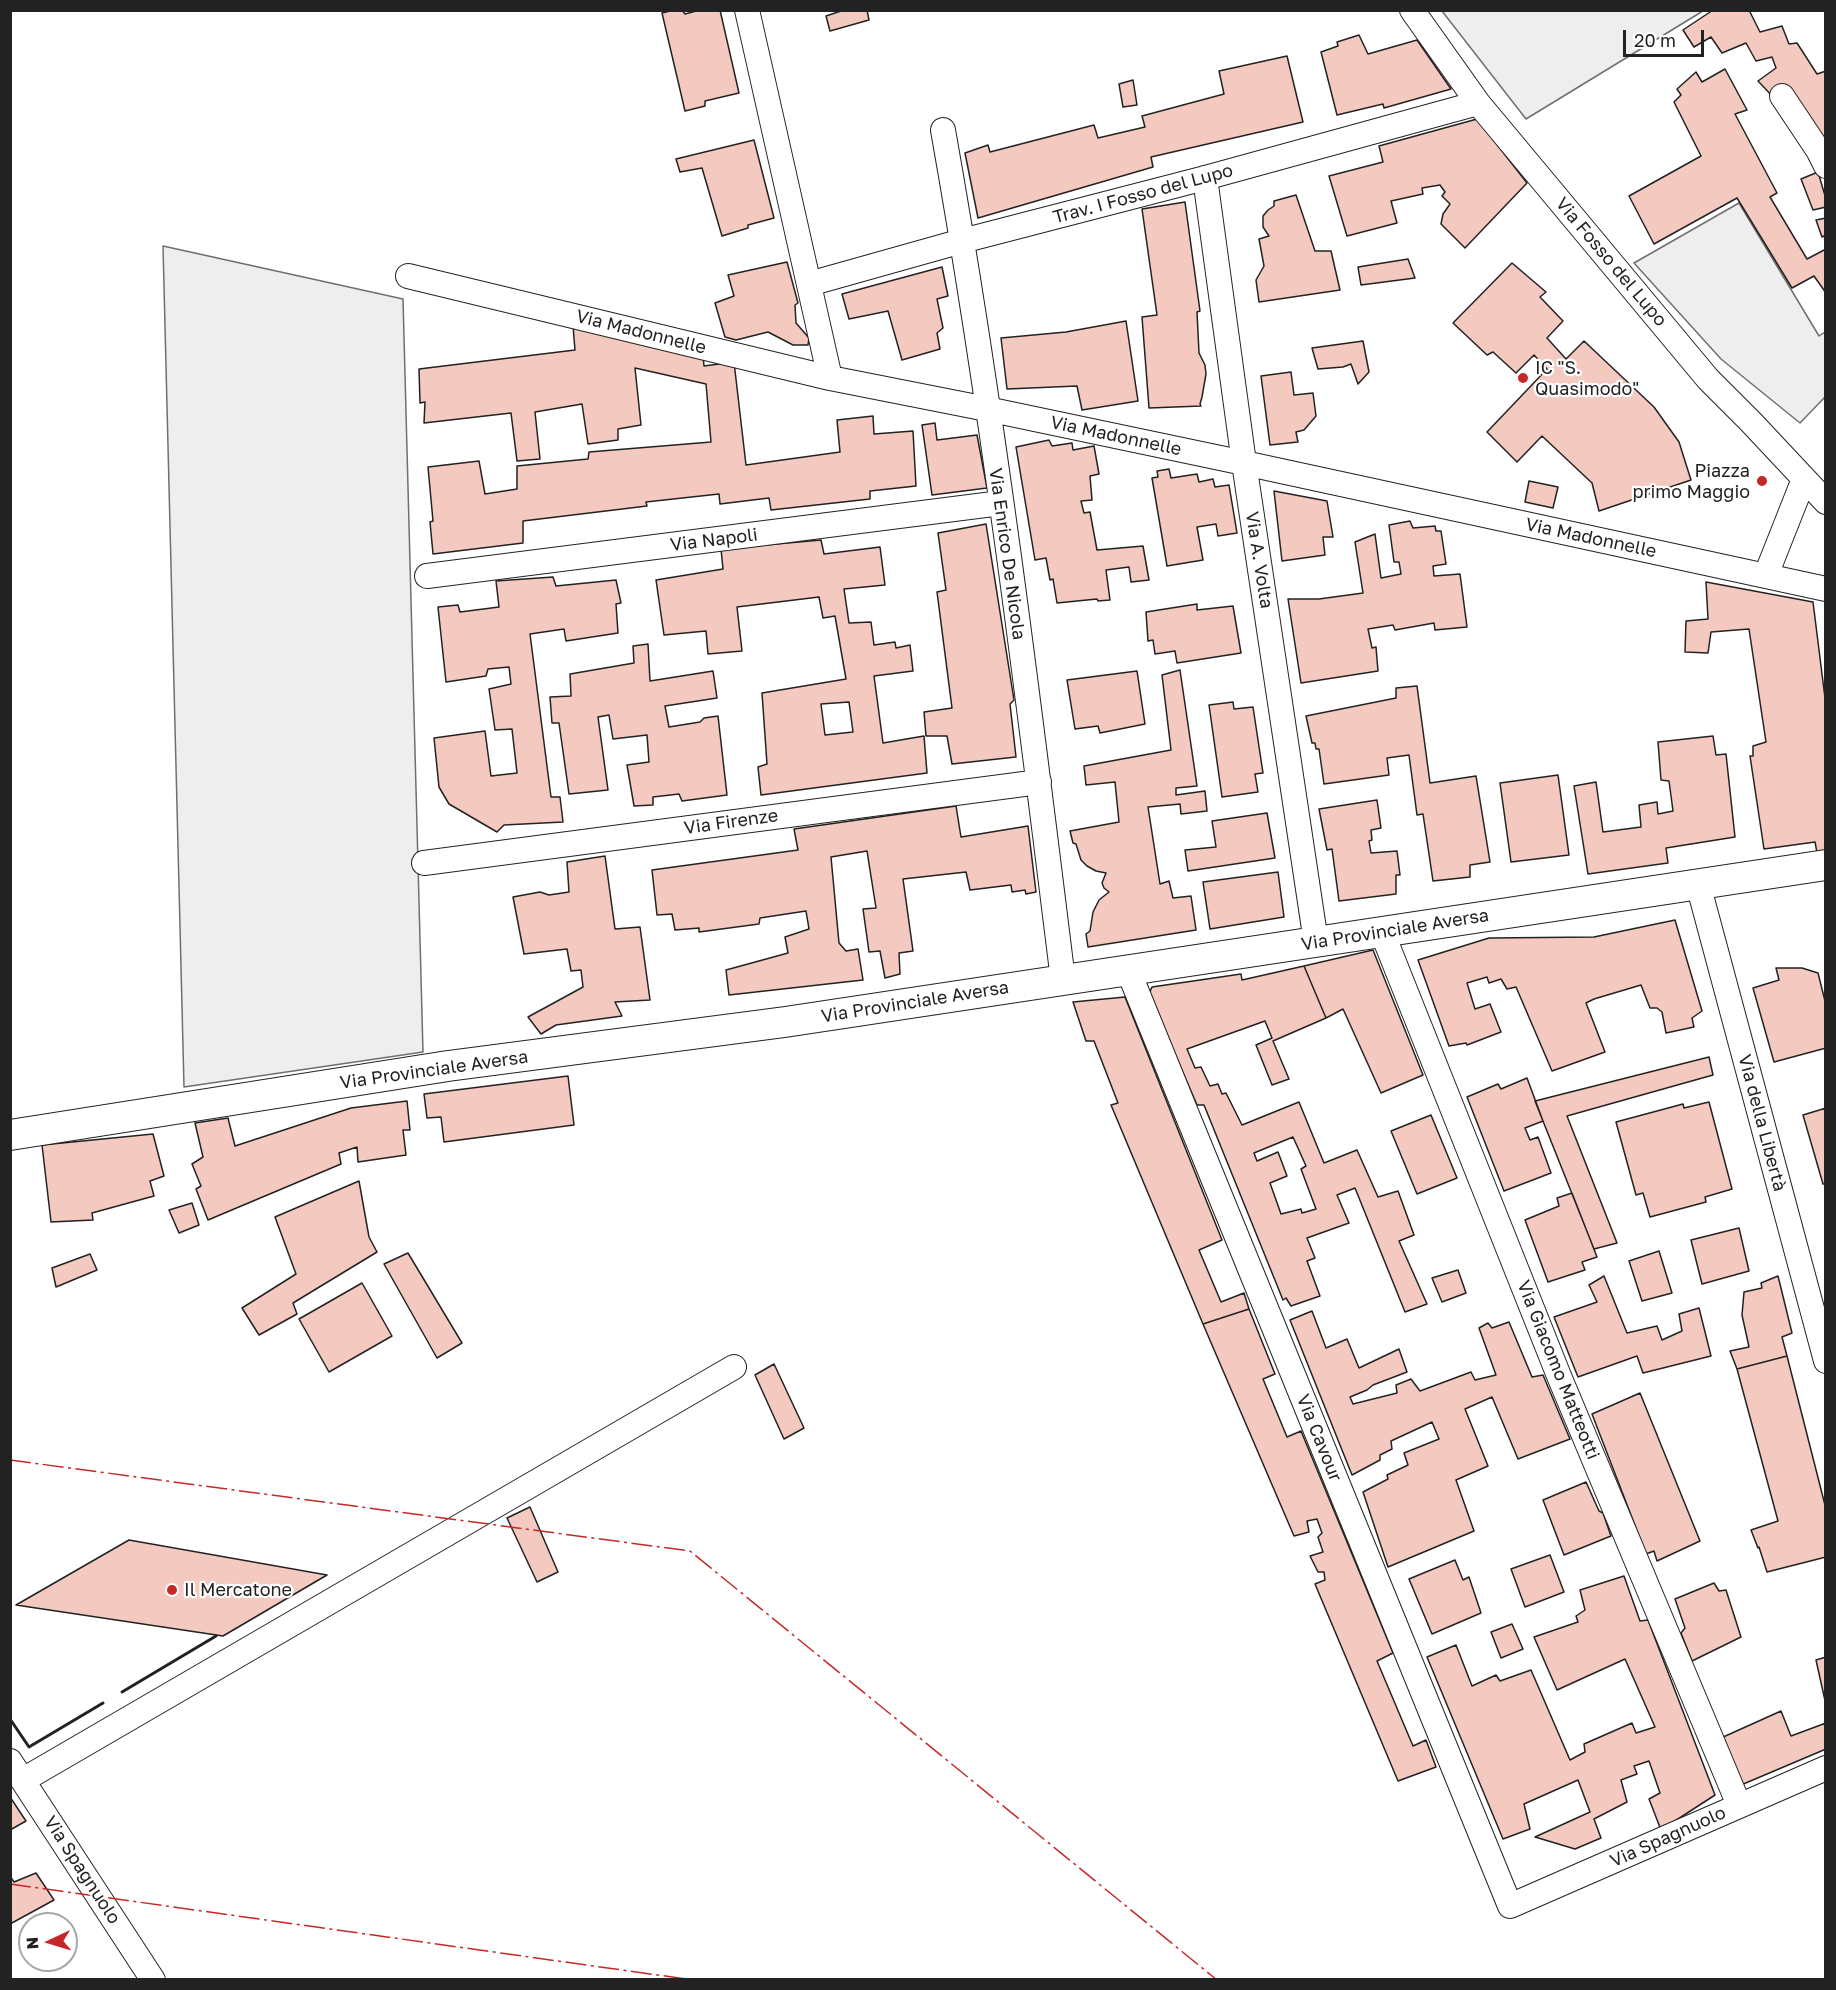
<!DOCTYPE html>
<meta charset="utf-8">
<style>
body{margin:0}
#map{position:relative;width:1836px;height:1990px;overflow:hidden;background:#fff;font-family:"Golos Text",sans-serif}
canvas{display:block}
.frame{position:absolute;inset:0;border:12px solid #222;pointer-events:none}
.north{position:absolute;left:18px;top:1912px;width:60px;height:60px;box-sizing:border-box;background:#fff;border:2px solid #a7a7a7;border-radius:50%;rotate:266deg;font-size:16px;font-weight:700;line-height:24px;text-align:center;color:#222}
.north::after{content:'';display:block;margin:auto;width:21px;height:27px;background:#c62828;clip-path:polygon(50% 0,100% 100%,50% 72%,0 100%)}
.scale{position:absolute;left:1623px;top:30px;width:81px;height:27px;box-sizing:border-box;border:3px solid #222;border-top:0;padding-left:8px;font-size:18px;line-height:21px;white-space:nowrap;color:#222;-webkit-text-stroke:4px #fff;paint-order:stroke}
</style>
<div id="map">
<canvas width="1836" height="1990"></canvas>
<div class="frame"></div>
<div class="north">N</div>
<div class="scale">20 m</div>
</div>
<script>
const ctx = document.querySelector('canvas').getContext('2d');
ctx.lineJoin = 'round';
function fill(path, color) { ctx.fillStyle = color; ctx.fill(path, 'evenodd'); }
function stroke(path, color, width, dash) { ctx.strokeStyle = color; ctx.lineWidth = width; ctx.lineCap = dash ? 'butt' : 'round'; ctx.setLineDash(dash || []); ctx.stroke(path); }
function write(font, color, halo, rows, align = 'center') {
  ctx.font = font + ' "Golos Text",sans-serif'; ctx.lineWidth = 4.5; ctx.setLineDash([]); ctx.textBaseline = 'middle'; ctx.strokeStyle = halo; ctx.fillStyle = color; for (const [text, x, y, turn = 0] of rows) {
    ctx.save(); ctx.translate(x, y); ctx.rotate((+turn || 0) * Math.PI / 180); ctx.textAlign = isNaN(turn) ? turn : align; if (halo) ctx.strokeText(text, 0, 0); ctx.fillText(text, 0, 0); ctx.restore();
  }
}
const green = new Path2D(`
 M 1442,11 L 1703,11 L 1526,119 Z
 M 1739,203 L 1819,336 L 1825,332 L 1825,397 L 1800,423 L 1721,359 L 1634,263 Z
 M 163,246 L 403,299 L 423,1052 L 184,1087 Z`);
const building = new Path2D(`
 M 674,10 L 682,10 L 685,14 L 700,10 L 720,10 L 739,93 L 705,101 L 705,106 L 685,111 L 662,13 Z
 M 844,10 L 867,10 L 869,20 L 830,31 L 826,16 Z
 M 1713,10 L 1749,10 L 1760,32 L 1782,26 L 1789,44 L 1797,43 L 1817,74 L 1826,71 L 1826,153 L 1758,81 L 1776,68 L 1772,57 L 1756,61 L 1746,43 L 1722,53 L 1711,37 L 1694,47 L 1683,30 Z
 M 1359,35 L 1368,54 L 1417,40 L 1451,89 L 1384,108 L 1383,104 L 1337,115 L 1321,52 L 1338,46 L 1337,42 Z
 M 1287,56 L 1303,122 L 1151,157 L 1153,167 L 978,218 L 965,153 L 988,145 L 990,152 L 1094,125 L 1098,138 L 1145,127 L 1142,116 L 1224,94 L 1219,71 Z
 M 1725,69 L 1747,110 L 1735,114 L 1777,193 L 1770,197 L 1807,259 L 1826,249 L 1826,293 L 1814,276 L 1792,288 L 1737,198 L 1654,244 L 1629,196 L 1701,156 L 1674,102 L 1681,95 L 1677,89 L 1696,72 L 1702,82 Z
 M 1133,80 L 1137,105 L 1123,107 L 1119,84 Z
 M 1477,119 L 1527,183 L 1465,248 L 1441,224 L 1443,214 L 1450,204 L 1442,196 L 1445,192 L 1440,185 L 1422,188 L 1423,194 L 1391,201 L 1397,223 L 1347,236 L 1329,176 L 1383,162 L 1379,146 Z
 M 754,140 L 774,218 L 748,225 L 748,228 L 722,236 L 702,168 L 680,172 L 676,159 Z
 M 1818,172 L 1826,199 L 1826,207 L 1813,210 L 1801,179 Z
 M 1296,195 L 1315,251 L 1331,251 L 1340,290 L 1259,302 L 1256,280 L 1264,266 L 1259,239 L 1269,236 L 1263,227 L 1263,216 L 1268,210 L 1274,206 L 1274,201 Z
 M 1185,202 L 1200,311 L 1197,312 L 1199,353 L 1205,365 L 1206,374 L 1202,397 L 1200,404 L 1201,406 L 1149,408 L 1142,317 L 1157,315 L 1142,209 Z
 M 1826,218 L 1826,235 L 1822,237 L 1816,220 Z
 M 1408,259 L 1415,278 L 1361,285 L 1358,267 Z
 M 787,262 L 798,303 L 795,305 L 796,323 L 809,338 L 808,345 L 793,345 L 768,332 L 736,340 L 725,337 L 715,303 L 734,296 L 728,275 Z
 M 1512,263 L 1546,292 L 1540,297 L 1563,321 L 1547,338 L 1566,359 L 1584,341 L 1654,407 L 1679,442 L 1691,480 L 1599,511 L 1592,483 L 1542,436 L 1517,462 L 1487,432 L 1547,369 L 1534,355 L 1516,373 L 1493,352 L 1487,355 L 1453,323 Z
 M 942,267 L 948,296 L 937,299 L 943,328 L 937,333 L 940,349 L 902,360 L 888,311 L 849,319 L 842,294 Z
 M 1126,321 L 1138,401 L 1082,410 L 1077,386 L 1007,389 L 1001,338 L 1066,332 Z
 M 573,326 L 703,355 L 704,366 L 734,362 L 746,465 L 840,452 L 837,420 L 873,416 L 874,434 L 913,431 L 916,486 L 870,491 L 870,499 L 771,510 L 769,498 L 720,504 L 719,494 L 646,502 L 647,506 L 523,521 L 523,543 L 433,554 L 430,522 L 433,521 L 428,467 L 479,461 L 485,494 L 517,489 L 517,466 L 588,459 L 589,452 L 711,442 L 706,384 L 635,368 L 641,425 L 618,429 L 618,440 L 588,444 L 582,404 L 535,412 L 540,459 L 517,461 L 511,413 L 424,423 L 425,402 L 420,403 L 419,369 L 575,350 Z
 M 1363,341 L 1369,372 L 1358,384 L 1351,364 L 1343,367 L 1318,369 L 1312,348 Z
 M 1291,372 L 1294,395 L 1313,393 L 1316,416 L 1304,430 L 1296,432 L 1298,442 L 1270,445 L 1261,376 Z
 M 935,423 L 937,440 L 977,435 L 987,488 L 932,495 L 922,425 Z
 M 1049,440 L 1052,446 L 1072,443 L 1073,450 L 1094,446 L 1099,474 L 1090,476 L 1092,500 L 1081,501 L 1084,513 L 1090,512 L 1097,550 L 1143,546 L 1149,580 L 1131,582 L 1129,567 L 1106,570 L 1110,600 L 1098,601 L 1097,599 L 1057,603 L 1053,579 L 1050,580 L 1046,558 L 1035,560 L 1016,447 Z
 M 1169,469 L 1171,478 L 1197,474 L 1199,482 L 1213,479 L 1215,487 L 1229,485 L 1237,533 L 1218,536 L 1216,524 L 1197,527 L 1203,560 L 1167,566 L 1152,478 L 1158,477 L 1157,471 Z
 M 1529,481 L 1558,487 L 1553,508 L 1525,502 Z
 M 1274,491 L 1327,501 L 1333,537 L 1323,537 L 1325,555 L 1282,561 Z
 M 1410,521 L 1413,528 L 1435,526 L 1436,531 L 1441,531 L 1446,564 L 1433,566 L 1434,576 L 1460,574 L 1467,627 L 1435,630 L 1434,623 L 1395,630 L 1393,625 L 1368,629 L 1372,648 L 1376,647 L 1378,671 L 1301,683 L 1288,599 L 1319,599 L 1363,593 L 1355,542 L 1375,534 L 1381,578 L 1401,574 L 1399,562 L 1394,562 L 1389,525 Z
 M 986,524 L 1014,700 L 1010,704 L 1016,757 L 952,764 L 947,736 L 926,736 L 924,712 L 952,708 L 937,592 L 946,590 L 938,533 Z
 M 821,540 L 824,554 L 880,547 L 885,585 L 844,589 L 849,623 L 871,622 L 874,645 L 895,642 L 896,648 L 910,645 L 913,671 L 874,676 L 883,743 L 924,736 L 927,773 L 761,795 L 758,767 L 767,764 L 762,693 L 846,679 L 835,616 L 823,618 L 819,597 L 737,607 L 742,651 L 708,654 L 706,631 L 664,635 L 656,580 L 723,569 L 721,549 ZM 849,702 L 853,732 L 825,735 L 821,704 Z
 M 553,577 L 556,586 L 616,580 L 621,603 L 616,604 L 618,633 L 566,641 L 564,629 L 530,634 L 551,797 L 560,797 L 563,822 L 504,825 L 497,832 L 449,804 L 439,787 L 434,738 L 485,731 L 491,776 L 517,773 L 512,729 L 495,730 L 489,689 L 511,684 L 509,667 L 488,669 L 486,676 L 446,682 L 438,607 L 458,605 L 460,612 L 499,607 L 496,581 Z
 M 1706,582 L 1813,602 L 1826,706 L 1826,857 L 1818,858 L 1815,842 L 1764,849 L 1750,756 L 1753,756 L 1753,746 L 1766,742 L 1749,629 L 1711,632 L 1708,653 L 1685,652 L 1686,621 L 1708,619 Z
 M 1197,604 L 1197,610 L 1233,606 L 1241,653 L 1177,663 L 1175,651 L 1155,654 L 1153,640 L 1148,641 L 1146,612 Z
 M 648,644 L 650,681 L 713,671 L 717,698 L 665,706 L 669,727 L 700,722 L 704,718 L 718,716 L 727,795 L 682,801 L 679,794 L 653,797 L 653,805 L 634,806 L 627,765 L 649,762 L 647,735 L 613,739 L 609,715 L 598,717 L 608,790 L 569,794 L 559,723 L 552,723 L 550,697 L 571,696 L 570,674 L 634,663 L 633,646 Z
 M 1180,670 L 1197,786 L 1176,788 L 1176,795 L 1205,791 L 1207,811 L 1181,814 L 1180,804 L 1148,807 L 1160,884 L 1169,881 L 1173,898 L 1191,896 L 1196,930 L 1088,947 L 1086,934 L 1090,931 L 1093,912 L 1099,900 L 1109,892 L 1104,888 L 1102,883 L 1106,873 L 1096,871 L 1087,866 L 1081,860 L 1076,844 L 1073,843 L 1070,831 L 1119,822 L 1115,782 L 1086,785 L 1084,766 L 1171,750 L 1162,675 Z
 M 1137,671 L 1145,724 L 1100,733 L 1098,726 L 1075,729 L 1067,680 Z
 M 1417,686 L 1430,783 L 1476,776 L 1490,862 L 1470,865 L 1470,877 L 1433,881 L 1423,814 L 1417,815 L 1409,755 L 1387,758 L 1389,775 L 1324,784 L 1319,749 L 1316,749 L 1315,743 L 1312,743 L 1306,716 L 1396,698 L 1396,688 Z
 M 1233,702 L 1234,709 L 1253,707 L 1263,773 L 1255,774 L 1258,792 L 1222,797 L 1209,705 Z
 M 1713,736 L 1716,755 L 1726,754 L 1735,837 L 1666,848 L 1668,863 L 1588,874 L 1574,786 L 1596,782 L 1603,832 L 1641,827 L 1639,805 L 1657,802 L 1658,814 L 1673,811 L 1669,781 L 1661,780 L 1658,742 Z
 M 1558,775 L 1569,855 L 1511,862 L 1500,783 Z
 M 1377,800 L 1381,828 L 1371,830 L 1372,840 L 1369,841 L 1371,853 L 1397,851 L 1400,875 L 1396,875 L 1396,894 L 1339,901 L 1332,849 L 1327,850 L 1319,809 Z
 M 956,806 L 961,837 L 1028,826 L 1036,892 L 1026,894 L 1025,890 L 1012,892 L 1011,885 L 970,890 L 966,872 L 903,879 L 913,951 L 899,953 L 900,974 L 885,978 L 880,951 L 869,952 L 863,909 L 876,908 L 867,851 L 831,857 L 839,943 L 846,951 L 858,949 L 863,980 L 729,995 L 726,970 L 788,953 L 785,937 L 809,929 L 806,911 L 760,918 L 759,924 L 699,932 L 699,928 L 675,930 L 672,914 L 657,915 L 652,870 L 798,850 L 794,829 Z
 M 1267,813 L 1275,858 L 1188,871 L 1185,850 L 1216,847 L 1212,821 Z
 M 605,856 L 615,929 L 640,927 L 650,1000 L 615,1002 L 622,1016 L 556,1025 L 541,1034 L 528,1017 L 583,987 L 581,970 L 571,971 L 567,949 L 524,954 L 513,897 L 540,892 L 549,895 L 569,892 L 567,862 Z
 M 1278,872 L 1284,917 L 1210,929 L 1203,882 Z
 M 1675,920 L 1702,1011 L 1692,1018 L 1694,1027 L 1666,1033 L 1662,1012 L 1657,1008 L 1650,1008 L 1641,985 L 1594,999 L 1586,1003 L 1605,1052 L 1552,1071 L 1516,987 L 1507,989 L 1501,979 L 1489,983 L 1487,977 L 1467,983 L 1475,1009 L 1490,1004 L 1501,1032 L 1467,1045 L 1466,1043 L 1449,1046 L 1418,960 L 1489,938 L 1594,937 Z
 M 1373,950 L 1423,1075 L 1381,1093 L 1343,1009 L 1326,1018 L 1304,966 Z
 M 1304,966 L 1326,1018 L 1273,1041 L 1289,1079 L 1272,1085 L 1256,1045 L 1272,1038 L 1265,1021 L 1187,1049 L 1195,1068 L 1201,1067 L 1210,1086 L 1218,1084 L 1222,1094 L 1226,1093 L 1242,1125 L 1299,1102 L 1324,1163 L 1357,1150 L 1378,1197 L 1398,1191 L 1414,1235 L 1399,1241 L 1427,1304 L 1405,1312 L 1355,1188 L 1337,1195 L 1349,1223 L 1307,1238 L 1315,1258 L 1307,1261 L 1320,1296 L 1291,1306 L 1286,1298 L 1283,1300 L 1204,1105 L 1197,1105 L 1149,994 L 1152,987 L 1241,974 L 1242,980 ZM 1293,1137 L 1306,1166 L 1301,1169 L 1316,1209 L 1302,1213 L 1301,1209 L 1281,1214 L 1270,1183 L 1287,1176 L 1278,1152 L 1257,1161 L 1254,1153 Z
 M 1776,968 L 1802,968 L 1818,973 L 1826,1005 L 1826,1048 L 1774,1062 L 1753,988 L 1779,980 Z
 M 1125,997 L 1222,1240 L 1199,1250 L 1221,1302 L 1244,1293 L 1249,1309 L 1203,1324 L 1111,1105 L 1118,1103 L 1094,1041 L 1086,1041 L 1073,1002 Z
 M 1709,1057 L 1713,1075 L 1567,1116 L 1617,1243 L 1594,1249 L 1535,1101 Z
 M 568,1076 L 574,1125 L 444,1142 L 441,1117 L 427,1118 L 424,1094 Z
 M 1527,1078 L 1543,1121 L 1525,1128 L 1530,1140 L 1538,1137 L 1551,1173 L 1504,1191 L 1467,1097 L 1498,1084 L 1501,1089 Z
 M 407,1101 L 410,1130 L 403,1130 L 406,1155 L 358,1162 L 357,1147 L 339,1153 L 341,1164 L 208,1220 L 196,1189 L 201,1186 L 192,1164 L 203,1157 L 195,1123 L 228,1118 L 235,1146 L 351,1108 Z
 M 1709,1102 L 1732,1189 L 1705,1197 L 1706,1202 L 1650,1217 L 1643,1193 L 1636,1195 L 1616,1122 L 1683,1104 L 1684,1108 Z
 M 1826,1108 L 1826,1184 L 1823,1184 L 1803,1115 Z
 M 1431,1115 L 1457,1178 L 1417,1194 L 1391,1131 Z
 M 153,1134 L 164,1176 L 150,1181 L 154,1196 L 92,1213 L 93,1220 L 51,1222 L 42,1145 Z
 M 359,1181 L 369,1237 L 377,1252 L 293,1303 L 297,1314 L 259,1335 L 242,1308 L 296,1274 L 275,1217 Z
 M 1572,1193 L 1597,1257 L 1582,1262 L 1585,1270 L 1548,1282 L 1525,1220 L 1559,1206 L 1557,1198 Z
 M 192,1203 L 199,1225 L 179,1233 L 169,1210 Z
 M 1739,1228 L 1749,1271 L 1702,1284 L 1691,1240 Z
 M 1659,1251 L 1672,1293 L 1642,1301 L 1629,1261 Z
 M 408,1253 L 462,1343 L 437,1358 L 384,1264 Z
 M 90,1254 L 97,1270 L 56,1287 L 52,1268 Z
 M 1458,1270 L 1466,1293 L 1442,1302 L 1432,1278 Z
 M 1604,1276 L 1627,1333 L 1657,1326 L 1662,1340 L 1682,1331 L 1679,1314 L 1699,1308 L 1711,1356 L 1643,1373 L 1637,1356 L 1578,1377 L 1554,1317 L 1597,1302 L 1589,1285 Z
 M 1778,1276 L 1792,1333 L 1782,1337 L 1787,1356 L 1737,1369 L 1730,1351 L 1749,1347 L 1742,1315 L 1744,1292 L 1762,1288 L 1761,1283 Z
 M 362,1283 L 392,1336 L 329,1372 L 299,1319 Z
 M 1249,1309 L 1275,1374 L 1263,1379 L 1287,1437 L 1301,1431 L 1393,1653 L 1377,1661 L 1413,1746 L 1426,1740 L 1436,1767 L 1398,1781 L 1315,1584 L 1325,1580 L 1324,1572 L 1318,1572 L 1310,1556 L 1323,1552 L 1318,1537 L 1322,1533 L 1317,1519 L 1307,1521 L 1309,1532 L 1294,1536 L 1203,1324 Z
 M 1312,1311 L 1326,1348 L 1347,1339 L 1359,1368 L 1399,1349 L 1407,1372 L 1373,1385 L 1367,1390 L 1350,1397 L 1353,1404 L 1397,1393 L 1396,1385 L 1411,1379 L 1420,1391 L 1471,1372 L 1475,1380 L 1496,1375 L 1479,1328 L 1488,1323 L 1492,1328 L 1509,1322 L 1532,1377 L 1543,1375 L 1570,1439 L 1518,1459 L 1492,1397 L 1465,1409 L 1488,1466 L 1456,1480 L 1474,1531 L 1388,1567 L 1363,1492 L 1388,1479 L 1387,1475 L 1408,1465 L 1404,1453 L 1439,1439 L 1432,1422 L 1391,1441 L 1392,1449 L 1380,1455 L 1380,1460 L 1352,1475 L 1290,1320 Z
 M 1787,1356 L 1826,1509 L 1826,1557 L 1767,1572 L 1759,1547 L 1758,1548 L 1751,1530 L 1778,1521 L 1737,1369 Z
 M 774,1364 L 804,1428 L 784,1439 L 755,1375 Z
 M 1640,1393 L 1700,1541 L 1657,1561 L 1654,1551 L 1646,1554 L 1592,1414 Z
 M 1586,1482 L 1599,1511 L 1603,1513 L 1611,1536 L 1564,1555 L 1543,1500 Z
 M 530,1507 L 558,1572 L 537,1582 L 507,1518 Z
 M 129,1540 L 327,1575 L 223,1636 L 16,1605 Z
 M 1550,1555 L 1564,1592 L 1525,1607 L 1511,1569 Z
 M 1455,1560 L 1463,1580 L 1469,1577 L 1481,1613 L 1432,1634 L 1409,1579 Z
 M 1624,1576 L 1640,1621 L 1648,1620 L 1715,1795 L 1661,1830 L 1649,1799 L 1660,1793 L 1649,1761 L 1634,1766 L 1637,1774 L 1621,1780 L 1627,1802 L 1594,1819 L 1601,1838 L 1575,1849 L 1535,1837 L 1590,1812 L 1578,1780 L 1524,1804 L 1530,1829 L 1503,1839 L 1427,1657 L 1456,1645 L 1472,1686 L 1496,1675 L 1500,1681 L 1531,1670 L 1570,1760 L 1585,1752 L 1584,1744 L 1632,1723 L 1636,1733 L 1655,1727 L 1625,1659 L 1557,1690 L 1534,1637 L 1578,1622 L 1576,1616 L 1585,1610 L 1580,1590 Z
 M 1714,1583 L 1719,1591 L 1726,1590 L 1741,1637 L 1692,1661 L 1681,1633 L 1685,1628 L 1675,1599 Z
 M 1512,1624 L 1523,1649 L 1501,1658 L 1491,1632 Z
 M 1826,1657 L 1826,1705 L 1816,1660 Z
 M 1781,1711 L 1791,1736 L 1826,1723 L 1826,1749 L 1741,1785 L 1721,1738 Z
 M 10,1797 L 26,1821 L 10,1830 Z
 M 36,1873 L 54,1900 L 10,1924 L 10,1876 L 14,1882 Z`);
const minor = new Path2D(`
 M 747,10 L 830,378
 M 1412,10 L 1478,103 L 1708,379 L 1751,422 L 1826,502
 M 1782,96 L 1818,150 L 1826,166
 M 943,130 C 993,411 1028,696 1063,980
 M 1205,178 L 1244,463 L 1316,942
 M 408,276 L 830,378 L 987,409 L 1244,463 L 1826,589
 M 809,284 L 962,241 L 1205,178 L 1478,103
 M 1766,575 L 1804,479
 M 427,576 L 1001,503
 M 424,863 L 1039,782
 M 1698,884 L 1826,1361
 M 1382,932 L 1559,1376 L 1739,1805
 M 1128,970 L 1510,1906 L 1826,1768
 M 10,1761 L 153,1980
 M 23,1780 L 734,1367`);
const tertiary = new Path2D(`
 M 10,1135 L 448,1066 L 785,1022 L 1826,865`);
const wall = new Path2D(`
 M 122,1692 L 216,1636
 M 10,1719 L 29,1747 L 103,1703`);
const power = new Path2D(`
 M 10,1460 L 690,1551 L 1217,1980
 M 10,1884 L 693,1980`);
const markers = [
 [1523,378,6,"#c62828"],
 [1762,481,6,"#c62828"],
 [172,1590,6,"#c62828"]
];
const streetNames = [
 ["Trav. I Fosso del Lupo",1143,194,-15],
 ["Via Fosso del Lupo",1611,262,50],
 ["Via Madonnelle",641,332,14],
 ["Via Madonnelle",1116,436,12],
 ["Via Madonnelle",1591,538,12],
 ["Via Napoli",714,540,-7],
 ["Via Enrico De Nicola",1007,554,82],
 ["Via A. Volta",1259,560,81],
 ["Via Firenze",731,822,-8],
 ["Via Provinciale Aversa",1395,930,-9],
 ["Via Provinciale Aversa",915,1002,-9],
 ["Via Provinciale Aversa",434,1070,-8],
 ["Via della Libertà",1762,1123,75],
 ["Via Giacomo Matteotti",1558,1370,68],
 ["Via Cavour",1319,1438,68],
 ["Via Spagnuolo",1668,1837,-24],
 ["Via Spagnuolo",82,1870,57]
];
const poiNames = [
 ["IC \"S.",1535,368],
 ["Quasimodo\"",1535,389],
 ["Piazza",1750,471,"right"],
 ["primo Maggio",1750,492,"right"],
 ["Il Mercatone",184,1590]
];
fill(green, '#eee');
stroke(green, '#6f6f6f', 1.5);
fill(building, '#f3c9c0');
stroke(building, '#222', 1.5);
stroke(minor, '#222', 26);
stroke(tertiary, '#222', 32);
stroke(minor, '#fff', 24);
stroke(tertiary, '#fff', 30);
stroke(wall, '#222', 3);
stroke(power, '#c62828', 1.5, [21, 4.5, 3, 4.5]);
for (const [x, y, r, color] of markers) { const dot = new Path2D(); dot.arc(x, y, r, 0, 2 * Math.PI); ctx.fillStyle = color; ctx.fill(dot); stroke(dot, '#fff', 2); }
write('18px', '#222', '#fff', streetNames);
write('18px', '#222', '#fff', poiNames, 'left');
</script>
